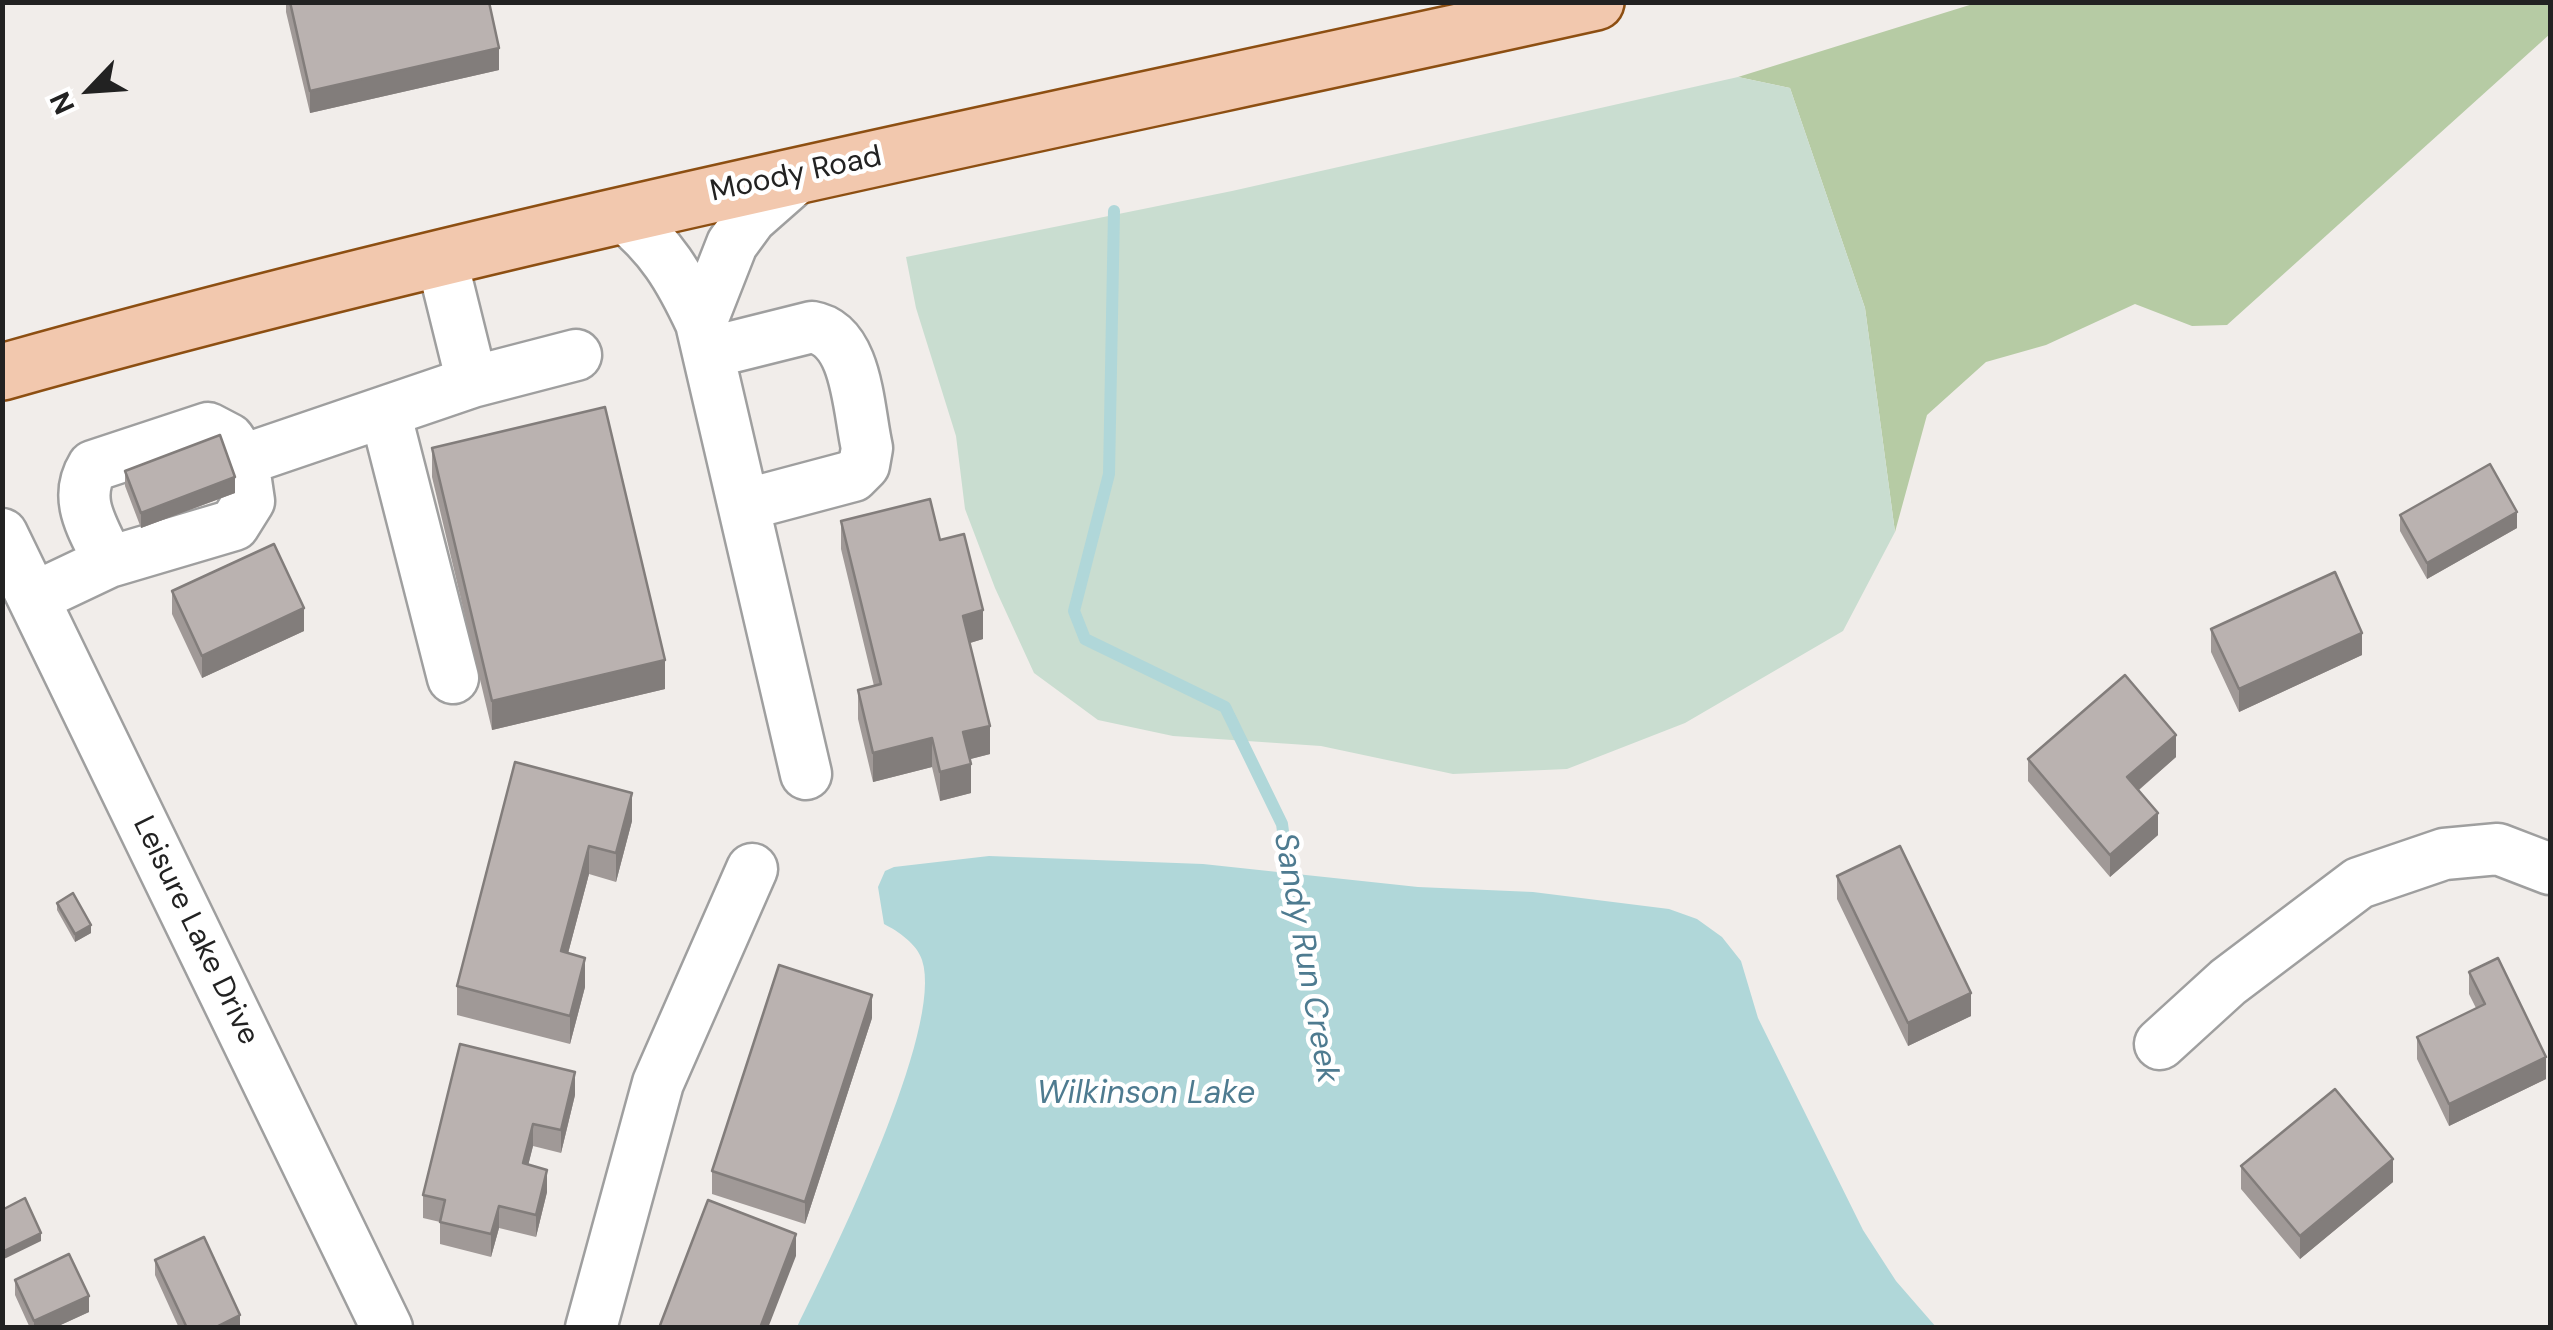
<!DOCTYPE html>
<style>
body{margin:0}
#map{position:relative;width:2553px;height:1330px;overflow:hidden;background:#f1edea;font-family:"DM Sans",sans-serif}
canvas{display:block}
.frame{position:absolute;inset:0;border:5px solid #222;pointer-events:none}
.north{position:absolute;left:40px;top:40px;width:100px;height:100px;-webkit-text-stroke:8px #fff;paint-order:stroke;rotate:245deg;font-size:28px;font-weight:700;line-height:40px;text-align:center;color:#222}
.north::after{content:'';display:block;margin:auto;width:35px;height:45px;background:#222;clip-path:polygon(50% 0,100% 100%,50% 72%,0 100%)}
</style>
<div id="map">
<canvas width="2553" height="1330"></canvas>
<div class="frame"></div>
<div class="north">N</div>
</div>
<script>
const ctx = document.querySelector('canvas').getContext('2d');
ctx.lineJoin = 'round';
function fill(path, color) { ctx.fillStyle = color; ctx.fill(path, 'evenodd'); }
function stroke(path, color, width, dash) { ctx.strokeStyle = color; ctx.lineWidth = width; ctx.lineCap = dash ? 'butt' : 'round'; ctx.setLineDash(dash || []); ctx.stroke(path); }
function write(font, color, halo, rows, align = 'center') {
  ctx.font = font + ' "DM Sans",sans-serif'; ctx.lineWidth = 9; ctx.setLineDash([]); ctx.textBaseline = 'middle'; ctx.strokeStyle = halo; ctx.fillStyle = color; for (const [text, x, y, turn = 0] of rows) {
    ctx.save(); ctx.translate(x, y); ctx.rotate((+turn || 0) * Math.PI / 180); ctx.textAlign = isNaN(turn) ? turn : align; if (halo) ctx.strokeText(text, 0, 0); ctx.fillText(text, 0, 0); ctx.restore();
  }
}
const forest = new Path2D(`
 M 1976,3 L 2550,3 L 2550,34 L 2227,325 L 2192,326 L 2135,304 L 2046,345 L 1986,362 L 1927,415 L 1895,532 L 1865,308 L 1790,88 L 1738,77 Z`);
const wetland = new Path2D(`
 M 1738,77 L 1790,88 L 1865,308 L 1895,532 L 1843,631 L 1685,723 L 1567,769 L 1453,774 L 1321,746 L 1173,736 L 1098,720 L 1034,673 L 995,588 L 965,509 L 956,436 L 916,308 L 906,257 L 1232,191 Z`);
const water = new Path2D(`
 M 989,856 L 1203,864 L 1418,887 L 1533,892 L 1669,909 L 1697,919 L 1722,937 L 1741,961 L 1758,1018 L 1863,1230 L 1896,1281 L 1936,1327 L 797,1327 C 831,1258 945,1028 922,960 C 917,944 898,931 884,924 L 878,887 L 885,871 L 894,867 Z`);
const stream = new Path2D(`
 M 1114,211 L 1109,474 L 1074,611 L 1085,639 L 1225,707 L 1282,824 L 1291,890`);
const minor = new Path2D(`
 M 621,214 C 661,245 680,278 701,323 L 806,774
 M 701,323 L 732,244 L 751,218 L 801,174
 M 708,353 L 812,327 C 858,335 858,409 867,448 L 864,465 L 853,476 L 744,505
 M 472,382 L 576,355
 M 385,412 L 453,678
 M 2,534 L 387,1328
 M 109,562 L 234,525 L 249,501 L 243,460
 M 33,598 L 109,562 C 94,529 72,500 93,466 L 208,428 L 229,439 L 243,460 L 472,382 L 441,257
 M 2160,1044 L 2228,982 L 2359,883 L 2444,854 L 2498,849 L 2550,869
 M 591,1328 L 658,1083 L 752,869`);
const major = new Path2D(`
 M 2,372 C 528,224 1063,120 1596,2`);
const wall = new Path2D(`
 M 286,2 L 489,2 L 499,70 L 310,113 L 286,12 Z
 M 432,448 L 665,689 L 492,730 L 432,477 Z
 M 125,471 L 235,493 L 141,528 L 125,486 Z
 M 2400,515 L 2517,528 L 2427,579 L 2400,531 Z
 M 841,521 L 940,540 L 983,639 L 970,643 L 990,754 L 970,759 L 971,793 L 940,801 L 932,767 L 873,782 L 858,719 L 858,690 L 874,686 L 841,549 Z
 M 172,591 L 304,631 L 202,678 L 172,614 Z
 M 2211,629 L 2362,655 L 2239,712 L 2211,652 Z
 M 2176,757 L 2139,790 L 2158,835 L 2110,877 L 2028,781 L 2028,759 Z
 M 515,762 L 632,821 L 616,882 L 589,874 L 568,953 L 585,987 L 570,1044 L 457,1015 L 457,986 Z
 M 1837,876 L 1971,1016 L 1908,1046 L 1837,899 Z
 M 57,903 L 91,933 L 75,942 L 57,910 Z
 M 2469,972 L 2546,1079 L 2449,1126 L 2417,1059 L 2417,1037 L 2476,1008 L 2469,994 Z
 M 872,1018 L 805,1224 L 712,1194 L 712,1171 Z
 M 575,1095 L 561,1153 L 533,1146 L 528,1165 L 547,1192 L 536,1237 L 499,1228 L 491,1257 L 440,1244 L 440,1222 L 423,1218 L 423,1195 Z
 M 2241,1166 L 2393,1182 L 2300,1259 L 2241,1189 Z
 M 2550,1210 L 2550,1237 L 2548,1235 L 2548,1213 Z
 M 155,1260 L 240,1328 L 179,1328 L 155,1275 Z
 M 15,1280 L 89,1312 L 54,1328 L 30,1328 L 15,1295 Z`);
const shadedWall = new Path2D(`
 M 499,48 L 499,70 L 310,113 L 310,91 Z
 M 235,477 L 235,493 L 141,528 L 141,513 Z
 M 2517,512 L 2517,528 L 2427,579 L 2427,563 Z
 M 304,608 L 304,631 L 202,678 L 202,656 Z
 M 983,610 L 983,639 L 963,645 L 963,616 Z
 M 2362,633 L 2362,655 L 2239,712 L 2239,689 Z
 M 665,660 L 665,689 L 492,730 L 492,701 Z
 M 990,726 L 990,754 L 963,761 L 963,732 Z
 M 2176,735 L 2176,757 L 2127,800 L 2127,777 Z
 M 932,738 L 932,767 L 873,782 L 873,753 Z
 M 971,764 L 971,793 L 940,801 L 940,772 Z
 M 632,793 L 632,821 L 616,882 L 616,853 Z
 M 2158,813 L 2158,835 L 2110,877 L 2110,855 Z
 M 589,846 L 589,874 L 561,980 L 561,951 Z
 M 91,925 L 91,933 L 75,942 L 75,934 Z
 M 585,958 L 585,987 L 570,1044 L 570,1016 Z
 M 1971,993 L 1971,1016 L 1908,1046 L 1908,1023 Z
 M 872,995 L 872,1018 L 805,1224 L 805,1202 Z
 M 2546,1057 L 2546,1079 L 2449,1126 L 2449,1104 Z
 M 575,1072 L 575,1095 L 561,1153 L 561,1130 Z
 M 533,1124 L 533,1146 L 523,1186 L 523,1163 Z
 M 2393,1159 L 2393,1182 L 2300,1259 L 2300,1236 Z
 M 547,1170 L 547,1192 L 536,1237 L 536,1215 Z
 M 499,1206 L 499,1228 L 491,1257 L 491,1234 Z
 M 41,1233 L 41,1241 L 2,1260 L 2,1252 Z
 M 796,1234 L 796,1256 L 768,1328 L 760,1328 Z
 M 89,1296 L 89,1312 L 54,1328 L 34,1328 L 34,1321 Z
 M 240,1315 L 240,1328 L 214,1328 Z`);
const building = new Path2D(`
 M 290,2 L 489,2 L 499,48 L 310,91 Z
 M 605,407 L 665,660 L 492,701 L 432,448 Z
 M 220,435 L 235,477 L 141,513 L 125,471 Z
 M 2490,464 L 2517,512 L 2427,563 L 2400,515 Z
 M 930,499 L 940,540 L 964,534 L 983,610 L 963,616 L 990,726 L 963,732 L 971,764 L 940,772 L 932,738 L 873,753 L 858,690 L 881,684 L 841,521 Z
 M 274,544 L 304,608 L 202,656 L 172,591 Z
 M 2335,572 L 2362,633 L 2239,689 L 2211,629 Z
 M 2125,675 L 2176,735 L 2127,777 L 2158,813 L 2110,855 L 2028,759 Z
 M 515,762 L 632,793 L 616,853 L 589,846 L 561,951 L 585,958 L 570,1016 L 457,986 Z
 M 1900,846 L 1971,993 L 1908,1023 L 1837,876 Z
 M 73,893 L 91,925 L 75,934 L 57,903 Z
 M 2498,958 L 2546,1057 L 2449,1104 L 2417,1037 L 2485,1004 L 2469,972 Z
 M 779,965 L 872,995 L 805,1202 L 712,1171 Z
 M 460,1044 L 575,1072 L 561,1130 L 533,1124 L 523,1163 L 547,1170 L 536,1215 L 499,1206 L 491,1234 L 440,1222 L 445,1200 L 423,1195 Z
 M 2335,1089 L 2393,1159 L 2300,1236 L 2241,1166 Z
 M 25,1198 L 41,1233 L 2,1252 L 2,1210 Z
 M 708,1200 L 796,1234 L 760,1328 L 659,1328 Z
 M 204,1237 L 240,1315 L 214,1328 L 187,1328 L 155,1260 Z
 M 69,1254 L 89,1296 L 34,1321 L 15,1280 Z`);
const streetNames = [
 ["Moody Road",796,175,-12],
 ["Leisure Lake Drive",195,931,64]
];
const waterNames = [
 ["Sandy Run Creek",1305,958,80],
 ["Wilkinson Lake",1146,1095]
];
fill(forest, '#b6cba4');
fill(wetland, '#c9ddd0');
fill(water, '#b0d7d9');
stroke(stream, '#b0d7d9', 12);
stroke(minor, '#9f9f9f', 55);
stroke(major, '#8d4f12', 60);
stroke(minor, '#fff', 50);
stroke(major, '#f2c8ae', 55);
fill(wall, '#a09997');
fill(shadedWall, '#827d7b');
fill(building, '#bab2b0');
stroke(building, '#827d7b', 2.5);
write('30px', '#222', '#fff', streetNames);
write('italic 32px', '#4e7b90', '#fff', waterNames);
</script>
